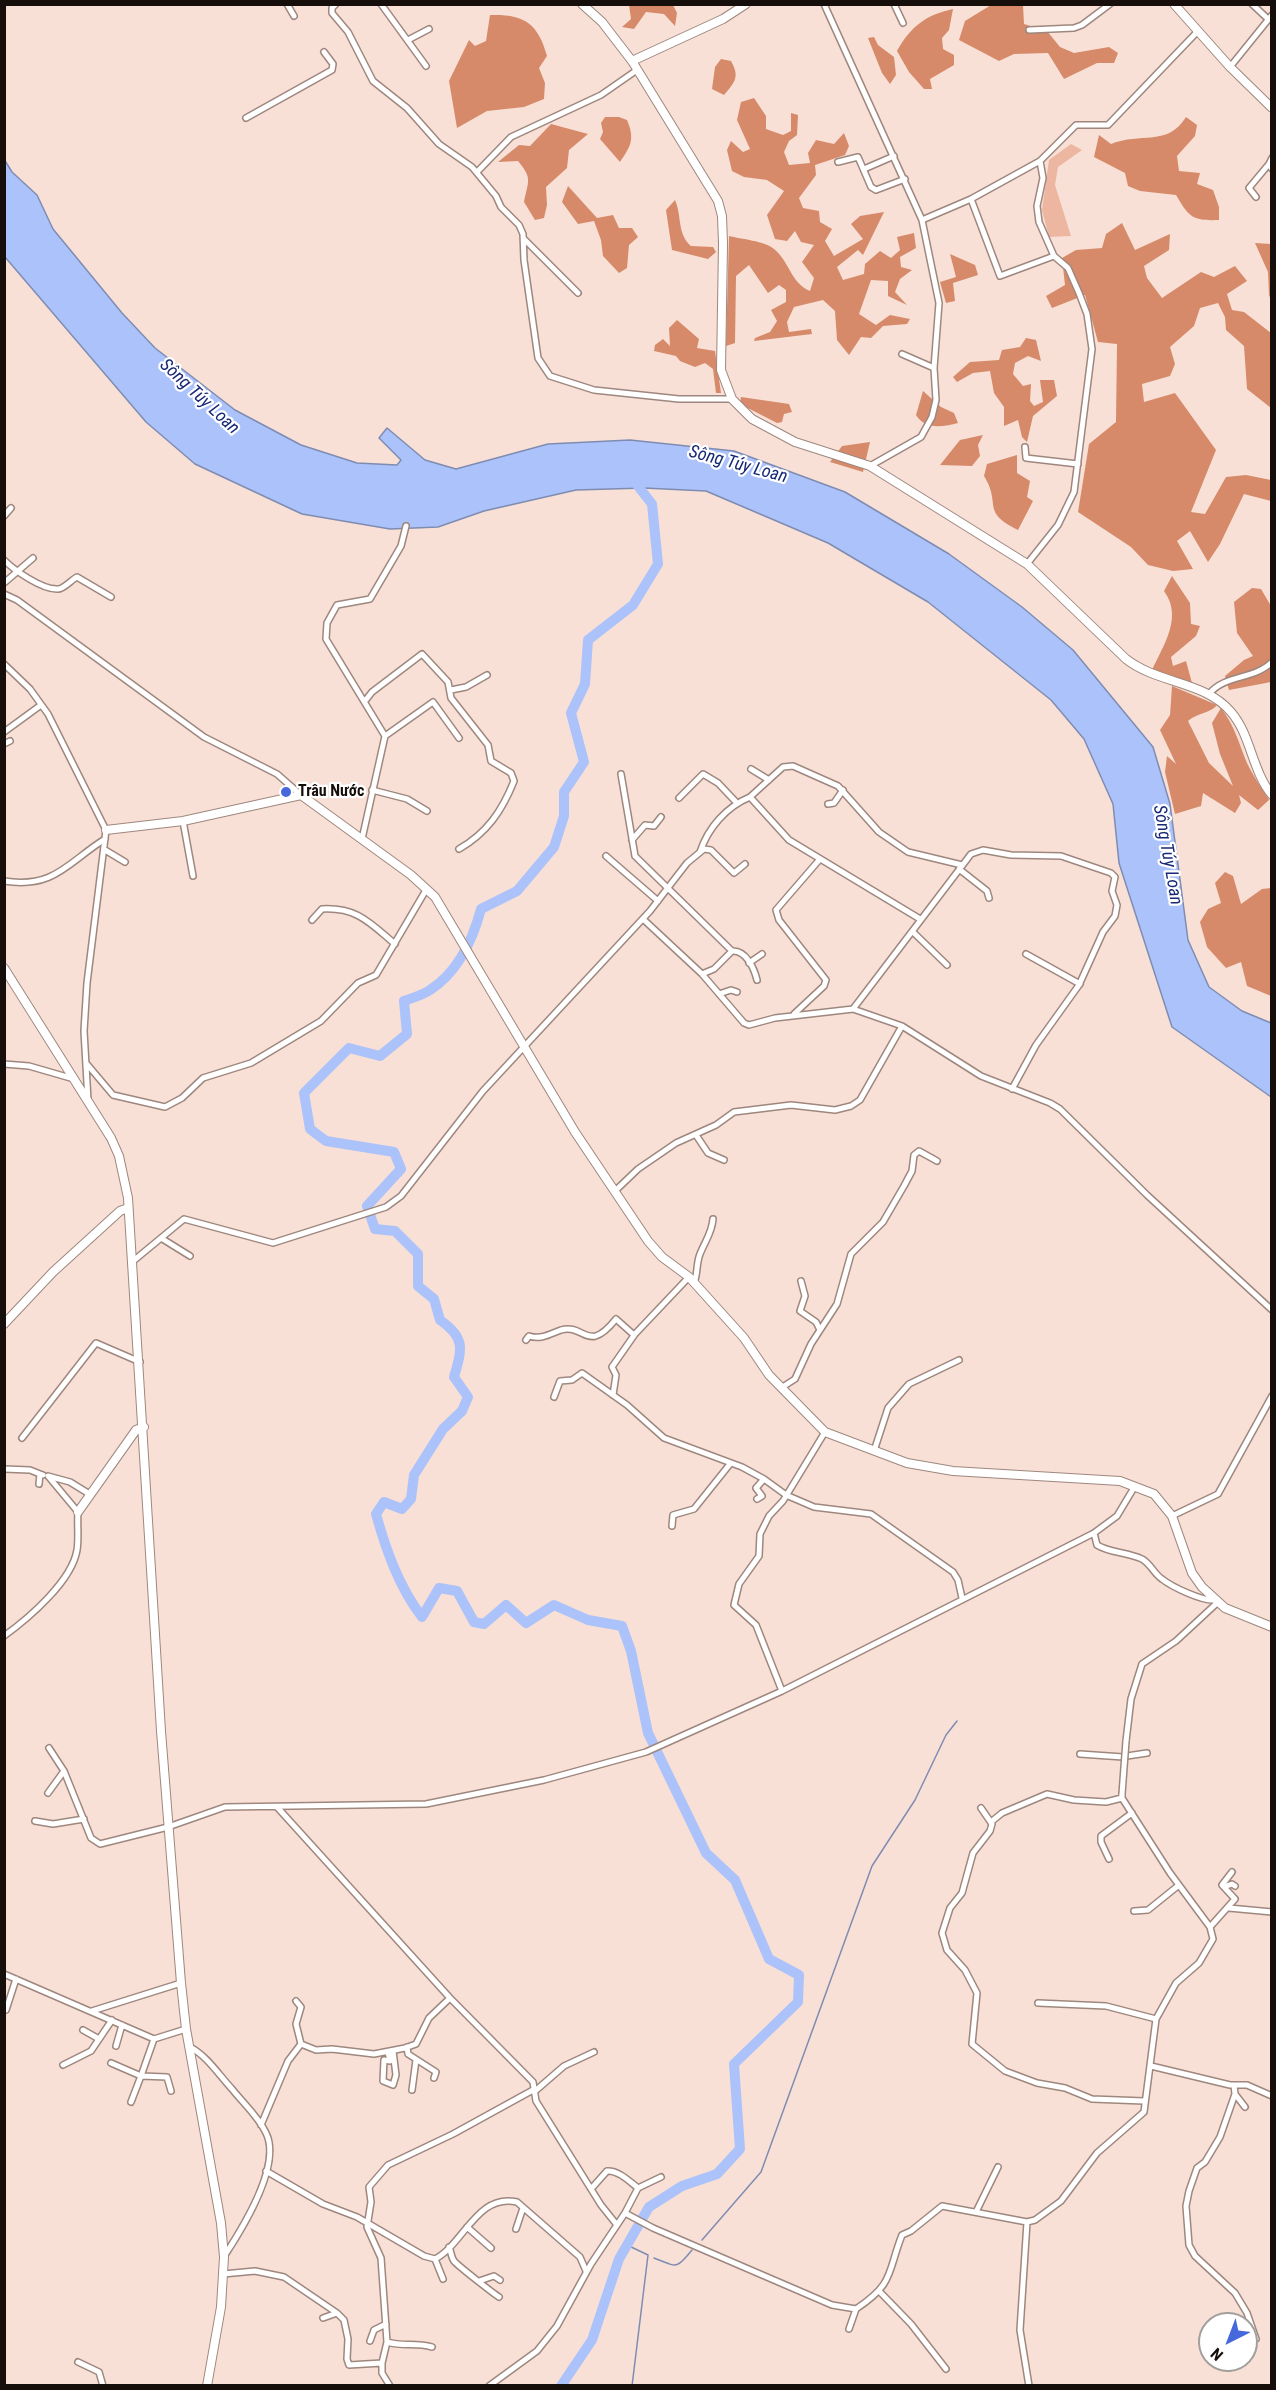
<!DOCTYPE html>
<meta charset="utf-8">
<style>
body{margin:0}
#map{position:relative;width:1276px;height:2390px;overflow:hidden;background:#f8e0d6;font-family:"Roboto Condensed",sans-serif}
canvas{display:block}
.frame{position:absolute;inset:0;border:6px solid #160e0b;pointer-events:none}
.north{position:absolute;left:1198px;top:2312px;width:60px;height:60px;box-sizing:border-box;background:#fff;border:2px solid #a29f9d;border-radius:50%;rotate:222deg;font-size:16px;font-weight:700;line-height:24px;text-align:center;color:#160e0b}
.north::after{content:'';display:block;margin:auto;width:21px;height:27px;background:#4668db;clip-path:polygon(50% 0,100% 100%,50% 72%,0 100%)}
</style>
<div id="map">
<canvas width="1276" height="2390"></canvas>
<div class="frame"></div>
<div class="north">N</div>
</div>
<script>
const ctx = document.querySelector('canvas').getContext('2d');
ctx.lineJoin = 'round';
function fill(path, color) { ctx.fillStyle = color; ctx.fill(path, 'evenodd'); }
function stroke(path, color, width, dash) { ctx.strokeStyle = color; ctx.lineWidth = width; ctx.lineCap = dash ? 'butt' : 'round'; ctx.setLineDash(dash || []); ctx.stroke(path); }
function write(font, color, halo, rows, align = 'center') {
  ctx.font = font + ' "Roboto Condensed",sans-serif'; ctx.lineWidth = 4.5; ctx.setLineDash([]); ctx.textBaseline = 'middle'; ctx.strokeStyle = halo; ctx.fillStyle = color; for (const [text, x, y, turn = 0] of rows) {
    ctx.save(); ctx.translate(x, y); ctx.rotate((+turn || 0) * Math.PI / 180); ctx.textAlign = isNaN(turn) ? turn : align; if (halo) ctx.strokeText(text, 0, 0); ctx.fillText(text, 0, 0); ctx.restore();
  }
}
const green = new Path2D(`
 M 1071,144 L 1082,150 L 1058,167 L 1055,185 L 1071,236 L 1049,237 L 1042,210 L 1049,160 Z`);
const forest = new Path2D(`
 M 629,5 L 673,5 L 677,13 L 675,26 L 664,14 L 646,12 L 634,29 L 622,27 L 631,19 Z
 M 991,5 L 1023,5 L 1024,24 L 1047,31 L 1060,47 L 1074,53 L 1109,47 L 1118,53 L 1114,63 L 1097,63 L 1064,79 L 1048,53 L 1014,54 L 999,61 L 959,40 L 965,21 Z
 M 953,9 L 949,30 L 942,38 L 943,49 L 954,55 L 954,65 L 930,79 L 932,89 L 924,89 L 909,72 L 897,51 C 911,26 926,15 953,9 Z
 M 490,15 C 524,14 538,23 547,56 L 539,68 L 545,83 L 544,99 L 524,107 L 487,111 L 457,128 L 449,81 L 469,40 L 475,46 L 486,41 Z
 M 874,37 L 878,45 L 894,57 L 896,75 L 890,84 L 882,73 L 868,38 Z
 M 721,59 L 731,61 C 740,77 735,82 724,95 L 712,89 L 715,67 Z
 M 754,98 L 766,116 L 766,129 L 783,135 L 791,131 L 791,113 L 798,115 L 797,135 L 789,141 L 784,152 L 789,165 L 810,163 L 808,153 L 816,140 L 834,144 L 844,133 L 849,146 L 845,155 L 815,165 L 816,175 L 799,198 L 803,208 L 819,211 L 820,222 L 832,229 L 825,241 L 834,256 L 863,239 L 851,224 L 860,216 L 884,212 L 863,255 L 858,250 L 837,267 L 843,280 L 864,274 L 865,264 L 880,251 L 891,258 L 900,250 L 897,237 L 914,233 L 916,248 L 900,257 L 901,267 L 912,270 L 900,279 L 895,292 L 907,305 L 888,296 L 888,281 L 871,280 L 859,314 L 876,325 L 890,315 L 910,319 L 907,324 L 883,326 L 871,338 L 861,337 L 849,355 L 837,340 L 835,311 L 823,300 L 794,307 L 787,322 L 789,332 L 811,329 L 812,334 L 754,341 L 755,338 L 770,332 L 777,321 L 771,310 L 786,302 L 786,290 L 779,285 L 768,293 L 749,265 L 736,276 L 735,343 L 726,346 L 729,236 C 741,239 765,241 774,249 C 790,262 790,282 810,291 L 814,278 L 802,262 L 814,245 L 801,242 L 795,231 L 787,241 L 775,239 L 767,215 L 784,191 L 767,180 L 744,177 L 732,171 L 727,150 L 731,141 L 743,152 L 750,149 L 737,120 L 741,102 Z
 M 605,117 L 619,117 L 627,120 C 635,139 631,146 620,162 L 600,139 L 603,132 L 601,123 Z
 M 1186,117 L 1197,125 L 1195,136 L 1177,156 L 1179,171 L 1200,173 L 1197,184 L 1213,190 L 1219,207 L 1219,220 C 1192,221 1189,217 1176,195 L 1140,191 L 1128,186 L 1125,173 L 1094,157 L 1099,135 L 1111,144 C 1140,132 1168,147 1186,117 Z
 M 551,124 L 588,134 L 569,150 L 567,168 L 546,187 L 547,205 L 544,218 L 535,220 L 524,202 C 528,181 533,179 518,161 L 498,162 L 519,145 L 530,146 Z
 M 568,186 L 597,218 L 613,215 L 619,228 L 632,228 L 638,237 L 629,245 L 627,268 L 619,273 L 603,256 L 601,240 L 594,221 L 578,224 L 562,202 Z
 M 675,200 C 682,216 677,234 691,246 L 713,247 L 716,252 L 708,259 L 672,250 L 666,210 Z
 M 1122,223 L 1135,250 L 1170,234 L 1169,250 L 1144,266 L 1147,278 L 1162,298 L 1201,272 L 1214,277 L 1235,266 L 1247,281 L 1227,294 L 1232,310 L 1244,312 L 1271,333 L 1271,408 L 1247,389 L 1244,346 L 1226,330 L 1225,317 L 1218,303 L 1200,308 L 1194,326 L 1170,347 L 1175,364 L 1170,376 L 1142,384 L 1144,402 L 1175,393 L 1216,450 L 1191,512 L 1205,514 L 1226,477 L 1246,475 L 1271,480 L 1271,501 L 1244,494 L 1220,544 L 1208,562 L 1190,531 L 1177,541 L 1193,569 L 1173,571 L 1148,565 L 1131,547 L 1078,512 L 1089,444 L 1116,422 L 1117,344 L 1098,342 L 1085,295 L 1052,308 L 1046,296 L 1065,285 L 1062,258 L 1076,250 L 1102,248 L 1106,234 Z
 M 1255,243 L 1271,244 L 1271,300 L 1269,295 L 1268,272 Z
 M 950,254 L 975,265 L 978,275 L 953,283 L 955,301 L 946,303 L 940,282 L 956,277 Z
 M 677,320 L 699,339 L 697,348 L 715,351 L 721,393 L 716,393 L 713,369 L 705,363 L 695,367 L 680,361 L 676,356 L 654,351 L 655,345 L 663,339 L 670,346 L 669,328 Z
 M 1026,338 L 1036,340 L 1041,361 L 1028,356 L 1015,363 L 1013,374 L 1023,386 L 1031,384 L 1030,401 L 1034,406 L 1043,402 L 1040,380 L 1054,380 L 1057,396 L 1033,416 L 1027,442 L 1022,437 L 1018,420 L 1004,426 L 1004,407 L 994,393 L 990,371 L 973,373 L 957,382 L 953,377 L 970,362 L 999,360 L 1002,350 L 1020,347 Z
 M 923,391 L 941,407 L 954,413 L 958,423 C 943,427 925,430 916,415 Z
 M 741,397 L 789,404 L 792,412 L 784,414 L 782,422 L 777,423 L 740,404 Z
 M 983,435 L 978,445 L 980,456 L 972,466 L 940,465 L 960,440 Z
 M 870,442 L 863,472 L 830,462 L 842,446 Z
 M 1017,455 L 1017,473 L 1030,481 L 1027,497 L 1033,501 L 1018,530 C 980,511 1002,505 984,476 L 987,464 Z
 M 1172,576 L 1190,603 L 1191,624 L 1200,626 L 1196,636 L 1171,657 L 1173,666 L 1186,661 L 1192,683 L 1152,670 C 1164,644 1183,617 1164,591 Z
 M 1252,588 L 1261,589 L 1271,606 L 1271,682 L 1229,690 L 1225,676 L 1244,660 L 1253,656 L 1237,633 L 1234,602 Z
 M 1172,686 L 1217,705 C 1211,713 1197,713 1188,721 L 1209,763 L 1233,786 L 1220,754 L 1212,723 L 1221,708 C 1235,726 1239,744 1247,763 C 1253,776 1262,788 1269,800 L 1258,810 L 1239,795 L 1241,803 L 1235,813 L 1203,793 L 1201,806 L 1175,814 L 1165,772 L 1167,756 L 1176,764 L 1160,730 L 1170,715 Z
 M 1225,872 L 1233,876 L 1241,904 L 1262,889 L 1271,888 L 1271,996 L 1247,986 L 1241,962 L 1226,968 L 1207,947 L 1200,922 L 1208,909 L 1221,903 L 1215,883 Z`);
const water = new Path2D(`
 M 4,159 L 12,172 L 37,195 L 53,229 L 122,313 L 155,348 L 235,410 L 301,445 L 357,463 L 397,465 L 401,460 L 379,438 L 387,428 L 425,460 L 456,469 L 548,444 L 630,440 L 734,451 L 845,492 L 949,554 L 1022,607 L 1073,650 L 1153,747 L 1170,804 L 1188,940 L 1209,987 L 1242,1011 L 1271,1023 L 1271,1097 L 1172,1027 L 1119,863 L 1113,804 L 1084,739 L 1051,700 L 928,602 L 828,543 L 706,491 L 644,488 L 576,490 L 484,511 L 438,527 L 390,529 L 302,514 L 195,464 L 146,422 L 5,257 Z`);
const stream = new Path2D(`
 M 702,2240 L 761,2172 L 872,1866 L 915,1800 L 946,1735 L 957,1721
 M 627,2245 L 648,2255
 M 654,2258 C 677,2267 676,2270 692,2250
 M 632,2386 L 648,2255`);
const river = new Path2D(`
 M 561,2386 L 592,2340 L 619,2259 L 649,2207 L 682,2186 L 717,2174 L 740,2149 L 734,2064 L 798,2002 L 799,1975 L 769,1959 L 735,1880 L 706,1853 L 648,1733 L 631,1651 L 622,1626 L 588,1620 L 554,1605 L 526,1623 L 506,1605 L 484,1624 L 474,1622 L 457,1591 L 439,1588 L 422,1617 C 399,1587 386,1550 376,1514 L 384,1502 L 402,1509 L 411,1499 L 414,1475 L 443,1429 L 462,1411 L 468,1397 L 454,1377 C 462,1349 466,1338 440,1320 L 434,1299 L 418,1286 L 418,1254 L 395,1231 L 375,1229 L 367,1206 L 401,1169 L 394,1152 L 326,1141 L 310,1129 L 304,1093 L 349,1048 L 380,1056 L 407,1034 L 404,1001 C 412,998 423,995 430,990 C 458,972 473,939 481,909 L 517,891 L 554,847 L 564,816 L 564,792 L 584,762 L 571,713 L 585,684 L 588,640 L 633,605 L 658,564 L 652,504 L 631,477`);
const street = new Path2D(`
 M 287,4 L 294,16
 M 336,4 L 332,8 L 332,13 L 348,32 L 373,81 L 407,108 L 439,144 L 472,167 L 496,196 L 501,207 L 519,225 L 523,234 L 524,260 L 538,358 L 550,376 L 594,390 L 679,399 L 732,399
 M 381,4 L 426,66
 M 824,4 L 922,220 L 939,303 L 934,368 L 936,400 L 932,417 L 921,437 L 870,466
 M 894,4 L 903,23
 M 1252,4 L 1268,19
 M 1029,30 L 1074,28 L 1082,25 L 1110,4
 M 408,40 L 429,29
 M 1230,67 L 1272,15
 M 246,118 L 332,70 L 333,64 L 324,52
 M 1272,158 L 1269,164 L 1272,169
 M 838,162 L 858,157 L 871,187 L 876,190 L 905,179
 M 864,169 L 894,156
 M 477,172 L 511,137 L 601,95 L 637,70
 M 1256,197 L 1249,188 L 1269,164
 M 971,199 L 1000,276 L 1054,256
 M 922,220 L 971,199 L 1040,161 L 1076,125 L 1108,125 L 1198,31
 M 524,239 L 578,293
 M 902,354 L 934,368
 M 1025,447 L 1026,458 L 1078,464
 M 4,516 L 11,508
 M 4,560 C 14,570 42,590 58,589 C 64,589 71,580 77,577 L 111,597
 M 1027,564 L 1058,525 L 1074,492 L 1092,349 L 1087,314 L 1079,293 L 1068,268 L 1054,256 L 1039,222 L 1037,206 L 1043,178 L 1040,161
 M 4,583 L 33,558
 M 4,594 L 17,600 L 204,737 L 277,774 L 301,795
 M 4,664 L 30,689 L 48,714 L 106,830 L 87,983 L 84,1031 L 88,1100
 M 451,690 L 466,687 L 487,675
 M 1209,694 C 1225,674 1254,680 1272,662
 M 365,701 L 372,692 L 422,654 L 448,682 L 451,698 L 488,745 L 491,761 L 511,773 L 514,781 C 502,811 487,833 459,849
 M 4,732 L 41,705
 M 385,736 L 326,639 L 327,623 L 337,605 L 370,599 L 401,546 L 406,526
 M 4,744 L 10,741
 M 751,769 L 769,780
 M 621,774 L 635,856 L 732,951
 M 372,790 L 407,799 L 427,811
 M 750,797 L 783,767 L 793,766 L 838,786 L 879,832 L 908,852 L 962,865
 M 679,798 L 703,774 L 718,783 L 736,802
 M 828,804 L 834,803 L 843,790
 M 183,821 L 193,876
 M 362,839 L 385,736 L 433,702 L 459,738
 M 632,840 L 645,825 L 654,826 L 661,817
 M 105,850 L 125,862
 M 700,852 C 708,828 726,807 750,797 L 789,840 L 920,919
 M 606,856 L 658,901
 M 959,869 L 987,891 L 989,898
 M 4,881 C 55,889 68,862 105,839
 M 643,919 L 702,974 L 744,1023 L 749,1025 L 775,1018 L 853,1009 L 902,1026 L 981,1076 L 1050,1103 L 1060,1109 L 1147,1195 L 1272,1310
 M 312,920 L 322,909 C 357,907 370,923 395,944
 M 913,932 L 947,965
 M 1026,954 L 1080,984
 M 749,963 L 762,954
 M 702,974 L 714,969 L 732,951 C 746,950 754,968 757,980
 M 719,994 L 731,990 L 737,992
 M 853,1009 L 971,854 L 983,850 L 1011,855 L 1061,856 L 1111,873 L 1115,877 L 1112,891 L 1117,905 L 1115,916 L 1103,932 L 1079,985 L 1036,1045 L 1012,1089
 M 794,1014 L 824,986 L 826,980 L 779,920 L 776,910 L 820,859
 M 86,1063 L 113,1095 L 165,1107 L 182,1098 L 203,1078 L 251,1063 L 321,1021 L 358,983 L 376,975 L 426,890
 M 4,1064 L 29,1066 L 74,1079
 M 696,1135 L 708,1153 L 724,1160
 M 615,1191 L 638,1169 L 676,1143 L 716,1125 L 734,1112 L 791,1105 L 835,1110 L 851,1106 L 860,1100 L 902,1026
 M 161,1238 L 190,1256
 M 132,1262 L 184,1219 L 273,1243 L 386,1207 L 401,1196 L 483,1091 L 650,911 L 687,863 L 704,849 L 711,850 L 734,873 L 745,864
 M 801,1281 L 805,1296 L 800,1311 L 816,1322 L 820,1330
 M 694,1283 C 698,1273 696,1264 700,1254 C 705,1241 712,1233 713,1219
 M 526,1340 L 529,1336 C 541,1340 550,1334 561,1330 C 585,1323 587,1355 616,1319 L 634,1335
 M 781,1388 L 795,1379 L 811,1344 L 837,1304 L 851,1254 L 883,1222 L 904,1186 L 912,1171 L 914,1155 L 919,1151 L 937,1161
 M 613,1395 L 616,1375 L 612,1367 L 635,1334 L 689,1277
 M 554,1397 L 560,1381 L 572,1380 L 582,1373 L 627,1405 L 664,1438 L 742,1467 L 764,1479 L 756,1488 L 762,1496 L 757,1499
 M 22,1438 L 96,1343 L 140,1362
 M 874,1451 L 888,1408 L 909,1384 L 959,1360
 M 4,1469 L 30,1470 L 40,1474
 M 764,1479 L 786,1495 L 814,1507 L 871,1514 L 953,1572 L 958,1580 L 962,1598
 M 39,1484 L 40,1474 L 43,1475
 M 1172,1516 L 1218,1494 L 1272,1396
 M 672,1526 L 673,1515 L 694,1509 L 730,1464
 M 1094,1533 L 1097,1545 C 1110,1553 1127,1552 1142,1559 C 1151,1564 1154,1574 1162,1579 C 1172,1587 1202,1601 1214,1600
 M 4,1636 C 29,1618 72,1581 77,1550 C 79,1538 77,1525 78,1512 L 48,1476 L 70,1482 L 91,1495
 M 782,1691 L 756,1625 L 734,1605 L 739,1584 L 759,1556 L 760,1534 L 769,1516 L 783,1501 L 825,1432
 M 1126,1741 L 1131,1699 L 1142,1664 L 1176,1641 L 1217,1603
 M 1080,1754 L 1123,1757
 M 1127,1756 L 1147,1753
 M 64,1771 L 91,1838 L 100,1844 L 168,1827 L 225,1807 L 426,1804 L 544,1780 L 646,1752 L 782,1691 L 1094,1533 L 1117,1516 L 1135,1486
 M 48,1793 L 64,1771 L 49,1748
 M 277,1807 L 450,1998 L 533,2082 L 536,2101 L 601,2205 L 617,2225
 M 981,1808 L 992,1824 L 990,1831 L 973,1853 L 962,1893 L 950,1908 L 942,1933 L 947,1950 L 965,1970 L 977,1993 L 972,2044 L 1005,2071 L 1037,2083 L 1065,2088 L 1092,2099 L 1144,2101
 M 35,1821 L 53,1824 L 84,1819
 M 991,1822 L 1002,1813 L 1047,1794 L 1074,1800 L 1106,1802 L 1122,1798
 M 1109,1859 L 1101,1842 L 1101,1836 L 1132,1813
 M 1224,1887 L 1232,1884 L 1235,1886
 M 1229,1908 L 1272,1912
 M 1134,1911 L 1148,1910 L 1179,1885
 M 1210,1927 L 1235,1899 L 1222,1885 L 1232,1872
 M 4,1974 L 154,2039 L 186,2029
 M 296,2001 L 301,2007 L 296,2024 L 301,2044
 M 1038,2003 L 1106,2006 L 1156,2019
 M 6,2010 L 16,1979
 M 92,2011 L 181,1983
 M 83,2030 L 99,2039
 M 154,2039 L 141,2076 L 167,2077 L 171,2091
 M 116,2046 L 122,2025
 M 190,2047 C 207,2056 219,2075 232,2089 C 243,2103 258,2116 266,2133 C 282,2165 242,2229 225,2255
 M 407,2047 L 408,2054 L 436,2072 L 434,2078
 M 388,2052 L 390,2061 L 384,2060 L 383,2081 L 393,2085 L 396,2075 L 393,2051
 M 111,2063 L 141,2076 L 131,2102
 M 63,2065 L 91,2051 L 112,2020
 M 1151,2066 L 1230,2085 L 1247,2085 L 1272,2096
 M 1234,2085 L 1235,2094 L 1245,2107
 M 412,2090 L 416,2060
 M 534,2092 L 564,2066 L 594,2052
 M 1235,2094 L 1220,2137 L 1205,2162 L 1197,2168 L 1189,2191 L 1186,2206 L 1189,2245 L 1195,2256 L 1235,2293 L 1247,2313 L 1256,2339
 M 261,2125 L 288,2061 L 301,2044 L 316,2050 L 332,2049 L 374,2054 L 405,2048 L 416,2044 L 429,2018 L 450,1998
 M 266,2171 L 323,2204 L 357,2217 L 424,2256 L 435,2259 C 464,2244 477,2193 517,2202 L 580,2257 L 586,2271
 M 638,2188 L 661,2177
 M 591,2189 L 607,2171 C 618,2170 629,2181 638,2188 L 625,2213
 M 976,2212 L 998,2167
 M 1027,2222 L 1020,2330 L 1029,2386
 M 467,2227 L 491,2248
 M 516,2229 L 523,2208
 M 449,2247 C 451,2251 451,2257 454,2261 C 457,2265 494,2294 499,2297
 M 435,2259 L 443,2279
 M 223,2274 L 255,2271 L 284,2277 L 337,2313 L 344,2320 L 348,2339 L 347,2359 L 349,2365 L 382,2363
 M 479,2281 L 494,2276 L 500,2280
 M 880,2292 L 911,2324 L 946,2369
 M 323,2318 L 337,2313
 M 849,2329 L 856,2309
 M 370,2341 L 374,2330 L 386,2324
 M 387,2342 C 403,2347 416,2342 432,2347
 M 78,2362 L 99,2372 L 103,2386
 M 390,2386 L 382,2373 L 382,2363 L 387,2342 L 381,2258 L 367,2227 L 371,2202 L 369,2187 L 388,2165 L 453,2134 L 533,2090
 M 489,2386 L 537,2351 L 557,2326 L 591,2264 L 625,2213 L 653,2228 L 832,2305 L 856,2309 C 895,2283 887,2273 902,2235 L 911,2231 L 942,2206 L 1027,2222 L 1035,2220 L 1061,2201 L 1097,2153 L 1144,2112 L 1156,2019 L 1176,1983 L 1199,1963 L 1213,1939 L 1210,1927 L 1170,1873 L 1122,1798 L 1122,1794`);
const secondary = new Path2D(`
 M 582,4 L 602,22 L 632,61 L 718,201 L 722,216 L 723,244 L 721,370 L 732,399 L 752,419 L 795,442 L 870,466 L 1027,564 L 1126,659 C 1158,684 1205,681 1231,712 C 1251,735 1252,771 1272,795
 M 1174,4 L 1230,67 L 1272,108
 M 632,61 L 723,19 L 746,4
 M 106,830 L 183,821 L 301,795 L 411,875 L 435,897 L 575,1132 L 648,1241 L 662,1257 L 689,1277 L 744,1338 L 769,1375 L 825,1432 L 907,1463 L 953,1471 L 1120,1481 L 1154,1494 L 1172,1516 L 1192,1573 L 1202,1587 L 1225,1608 L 1272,1627
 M 4,968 L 111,1138 L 119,1156 L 128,1198 L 161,1731 L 181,1983 L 186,2029 L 221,2223 L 224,2257 L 221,2307 L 207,2386
 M 4,1324 L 53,1272 L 120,1211 L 128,1208
 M 78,1512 L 136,1430 L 144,1427`);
const streetBridge = new Path2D(`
 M 1122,1794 L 1126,1741`);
const markers = [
 [286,792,6,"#4668db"]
];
const poiNames = [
 ["Trâu Nước",298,792]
];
const waterNames = [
 ["Sông Túy Loan",199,397,43],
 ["Sông Túy Loan",738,465,15],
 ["Sông Túy Loan",1167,855,80]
];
fill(green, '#edb6a0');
fill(forest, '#d68a6a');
fill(water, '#acc2fa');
stroke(water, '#7f8cb2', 1.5);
stroke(stream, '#7f8cb2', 1.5);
stroke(river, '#acc2fa', 10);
stroke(street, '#9e877e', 8);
stroke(secondary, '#9e877e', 10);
stroke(street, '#fff', 5);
stroke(secondary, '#fff', 8);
stroke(streetBridge, '#9e877e', 8, []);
stroke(streetBridge, '#fff', 5);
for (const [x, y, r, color] of markers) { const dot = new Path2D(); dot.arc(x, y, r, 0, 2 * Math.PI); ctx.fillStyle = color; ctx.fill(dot); stroke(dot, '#fff', 2); }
write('bold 16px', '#160e0b', '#fff', poiNames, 'left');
write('italic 18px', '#172976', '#fff', waterNames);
</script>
